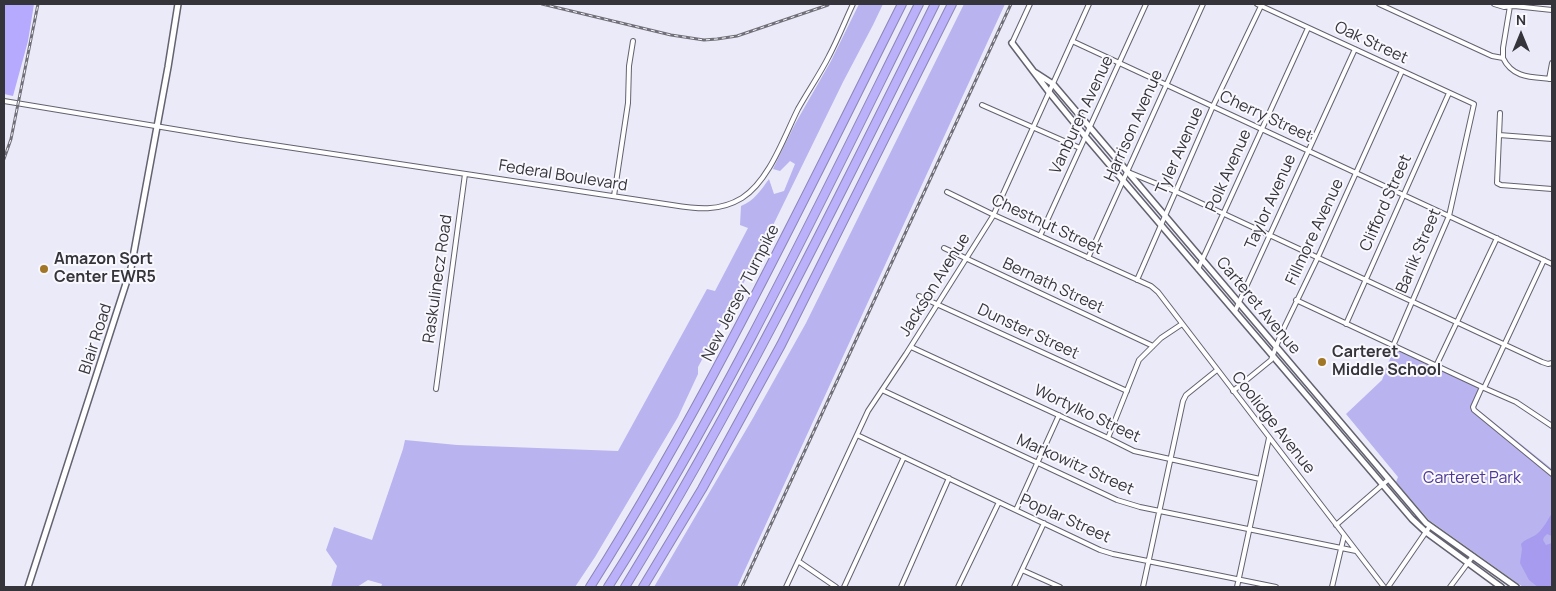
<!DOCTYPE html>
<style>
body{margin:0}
#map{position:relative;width:1556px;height:591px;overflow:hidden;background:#ebeaf9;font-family:Manrope,sans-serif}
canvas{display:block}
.frame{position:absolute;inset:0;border:5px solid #34343a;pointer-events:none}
.north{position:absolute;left:1496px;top:10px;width:50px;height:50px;-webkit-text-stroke:4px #f9f8fe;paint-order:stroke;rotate:0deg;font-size:14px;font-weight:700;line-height:20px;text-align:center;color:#34343a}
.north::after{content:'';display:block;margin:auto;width:18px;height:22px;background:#34343a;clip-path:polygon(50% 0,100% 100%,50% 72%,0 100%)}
</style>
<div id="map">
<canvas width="1556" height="591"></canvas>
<div class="frame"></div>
<div class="north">N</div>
</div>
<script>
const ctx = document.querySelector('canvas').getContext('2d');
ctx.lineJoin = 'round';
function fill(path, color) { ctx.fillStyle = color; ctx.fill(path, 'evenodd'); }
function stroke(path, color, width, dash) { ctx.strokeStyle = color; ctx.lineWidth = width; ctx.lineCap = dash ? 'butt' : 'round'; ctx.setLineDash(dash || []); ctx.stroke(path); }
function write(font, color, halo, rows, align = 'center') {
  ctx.font = font + ' Manrope,sans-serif'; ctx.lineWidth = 4; ctx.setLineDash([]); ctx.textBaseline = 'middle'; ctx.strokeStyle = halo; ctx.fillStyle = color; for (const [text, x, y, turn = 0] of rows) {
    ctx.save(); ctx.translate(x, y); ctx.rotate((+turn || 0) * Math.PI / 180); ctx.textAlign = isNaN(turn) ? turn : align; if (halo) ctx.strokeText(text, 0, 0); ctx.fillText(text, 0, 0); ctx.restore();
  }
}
const green = new Path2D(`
 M 859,4 L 883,4 L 873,25 L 843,82 L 757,258 L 698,367 L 698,374 L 678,417 L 595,557 L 575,587 L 381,587 L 382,584 L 368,580 L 357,587 L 331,587 L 337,566 L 326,550 L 334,527 L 372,540 L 403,449 L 405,440 L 457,445 L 618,451 L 707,289 L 715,291 L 748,228 L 740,225 L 741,206 C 754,201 761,190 769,179 L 774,194 L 784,191 L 795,164 L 790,161 L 780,171 L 773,169 L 795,124 L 831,61 Z
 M 964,4 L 1005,4 L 737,587 L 654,587 L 753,418 L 806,323 Z
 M 1395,348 L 1484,388 L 1476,408 L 1552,469 L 1552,587 L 1523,587 L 1429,520 L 1396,482 L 1398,477 L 1346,414 L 1382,380 L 1384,375 L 1383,374 Z`);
const forest = new Path2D(`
 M 4,4 L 34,4 L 28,41 L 13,96 L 4,94 Z`);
const water = new Path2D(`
 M 1552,513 L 1552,536 L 1547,534 L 1544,537 L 1543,540 L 1546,545 L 1552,543 L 1552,587 L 1538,587 L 1529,580 L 1520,563 L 1522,549 L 1521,544 C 1526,538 1533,538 1538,533 C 1544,528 1548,519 1552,513 Z`);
const minor = new Path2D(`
 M 1257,4 L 1474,104 L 1449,216 L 1393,346
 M 1379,4 L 1492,56 L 1503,58 C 1513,79 1533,77 1552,79
 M 1494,4 L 1504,7 L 1514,6 L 1552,10
 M 1072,41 L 1552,264
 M 1012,43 L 1030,4
 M 1503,58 L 1503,48 L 1510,6
 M 1549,79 L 1552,63
 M 4,101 L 240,140 L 672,205 C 697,209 719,212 742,198 C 769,181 784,137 798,109 C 808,91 820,74 829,56 C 838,39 845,21 853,4
 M 982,105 L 1080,148
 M 1500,113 L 1497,183 L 1501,185 L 1552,189
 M 1499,135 L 1552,139
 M 1128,172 L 1177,192 L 1542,362 L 1548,364 L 1552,363
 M 947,192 L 994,215 L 1151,286 L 1158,292 L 1384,587
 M 614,196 L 628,103 L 629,66 L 633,41
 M 1040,236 L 1146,4
 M 944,248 L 1153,346
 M 1088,258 L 1203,4
 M 1198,269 L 1308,28
 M 1137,280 L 1213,106 L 1261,6
 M 919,296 L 1127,391
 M 1296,300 L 1484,388 L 1516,402 L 1552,426
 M 1235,311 L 1355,49
 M 1346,324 L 1449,93
 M 911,347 L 1108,438 L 1134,451 L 1260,479
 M 1436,366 L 1497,238
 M 1482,387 L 1473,407 L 1474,410 L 1552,474
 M 1484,388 L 1544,260
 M 436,389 L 465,174
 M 882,390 L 1117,500 L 1140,507 L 1356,551
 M 1233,391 L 1271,360 L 1281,334 L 1318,257 L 1402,71
 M 857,435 L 1100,550 L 1113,554 L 1276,587
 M 1108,438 L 1139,360 L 1161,338 L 1182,324
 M 1016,510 L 1059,415
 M 1336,525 L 1389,479
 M 798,561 L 836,587
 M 1022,570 L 1060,587
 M 786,587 L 868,411 L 906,354 L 993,216 L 1089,4
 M 844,587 L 904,457
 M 901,587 L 949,478
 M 958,587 L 999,502
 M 1014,587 L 1044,523
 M 1143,587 L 1183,401 L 1186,395 L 1217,370
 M 1237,587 L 1269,438
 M 1332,587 L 1344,536
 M 1388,587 L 1430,526
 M 1450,587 L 1473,556`);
const tertiary = new Path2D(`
 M 1012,43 L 1049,92 L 1085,136 L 1412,519 L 1426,532 L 1501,587
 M 1036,73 L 1053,84 L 1426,523 L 1516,587
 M 28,587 L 131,268 L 168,67 L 178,4`);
const motorway = new Path2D(`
 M 590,587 C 708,400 803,201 902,4
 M 608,587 C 726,401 821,201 919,4
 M 625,587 C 740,399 837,201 935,4
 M 643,587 L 702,489 L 781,345 L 952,4`);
const rail = new Path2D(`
 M 542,4 L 671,35 L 704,40 L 717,39 L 737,36 L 828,5
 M 4,159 L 11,139 L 38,4
 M 742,587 L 1011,4`);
const markers = [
 [44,269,5,"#a17626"],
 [1322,362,5,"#a17626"]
];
const streetNames = [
 ["Oak Street",1371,43,25],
 ["Vanburen Avenue",1082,115,-65],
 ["Cherry Street",1266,117,25],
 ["Harrison Avenue",1134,126,-66],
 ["Tyler Avenue",1180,151,-66],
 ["Polk Avenue",1229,171,-66],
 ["Federal Boulevard",563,176,9],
 ["Taylor Avenue",1271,202,-66],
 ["Clifford Street",1386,203,-66],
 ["Chestnut Street",1047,225,25],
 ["Fillmore Avenue",1315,232,-65],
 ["Barlik Street",1419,251,-67],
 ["Raskulinecz Road",438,279,-82],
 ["Jackson Avenue",935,285,-58],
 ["Bernath Street",1053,286,25],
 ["New Jersey Turnpike",741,293,-63],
 ["Carteret Avenue",1258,306,50],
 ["Dunster Street",1028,332,25],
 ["Blair Road",96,339,-72],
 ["Wortylko Street",1087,414,25],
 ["Coolidge Avenue",1273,423,52],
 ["Markowitz Street",1075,465,24],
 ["Poplar Street",1065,519,24]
];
const poiNames = [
 ["Amazon Sort",54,260],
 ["Center EWR5",54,278],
 ["Carteret",1332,353],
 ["Middle School",1332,371]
];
const parkNames = [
 ["Carteret Park",1472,479]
];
fill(green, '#b9b3ef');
fill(forest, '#b5aafe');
fill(water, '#a69bee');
stroke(minor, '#63626f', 6);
stroke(tertiary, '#63626f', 8);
stroke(motorway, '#8b85b7', 10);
stroke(minor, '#fff', 4);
stroke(tertiary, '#fff', 5);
stroke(motorway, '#bab1fa', 8);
stroke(rail, '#717079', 3);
stroke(rail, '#f9f8fe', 1, [4]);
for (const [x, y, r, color] of markers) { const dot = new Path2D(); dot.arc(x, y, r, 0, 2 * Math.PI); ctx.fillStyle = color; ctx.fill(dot); stroke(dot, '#f9f8fe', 2); }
write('16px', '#34343a', '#f9f8fe', streetNames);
write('bold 16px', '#34343a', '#f9f8fe', poiNames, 'left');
write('16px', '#4d3696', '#f9f8fe', parkNames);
</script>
